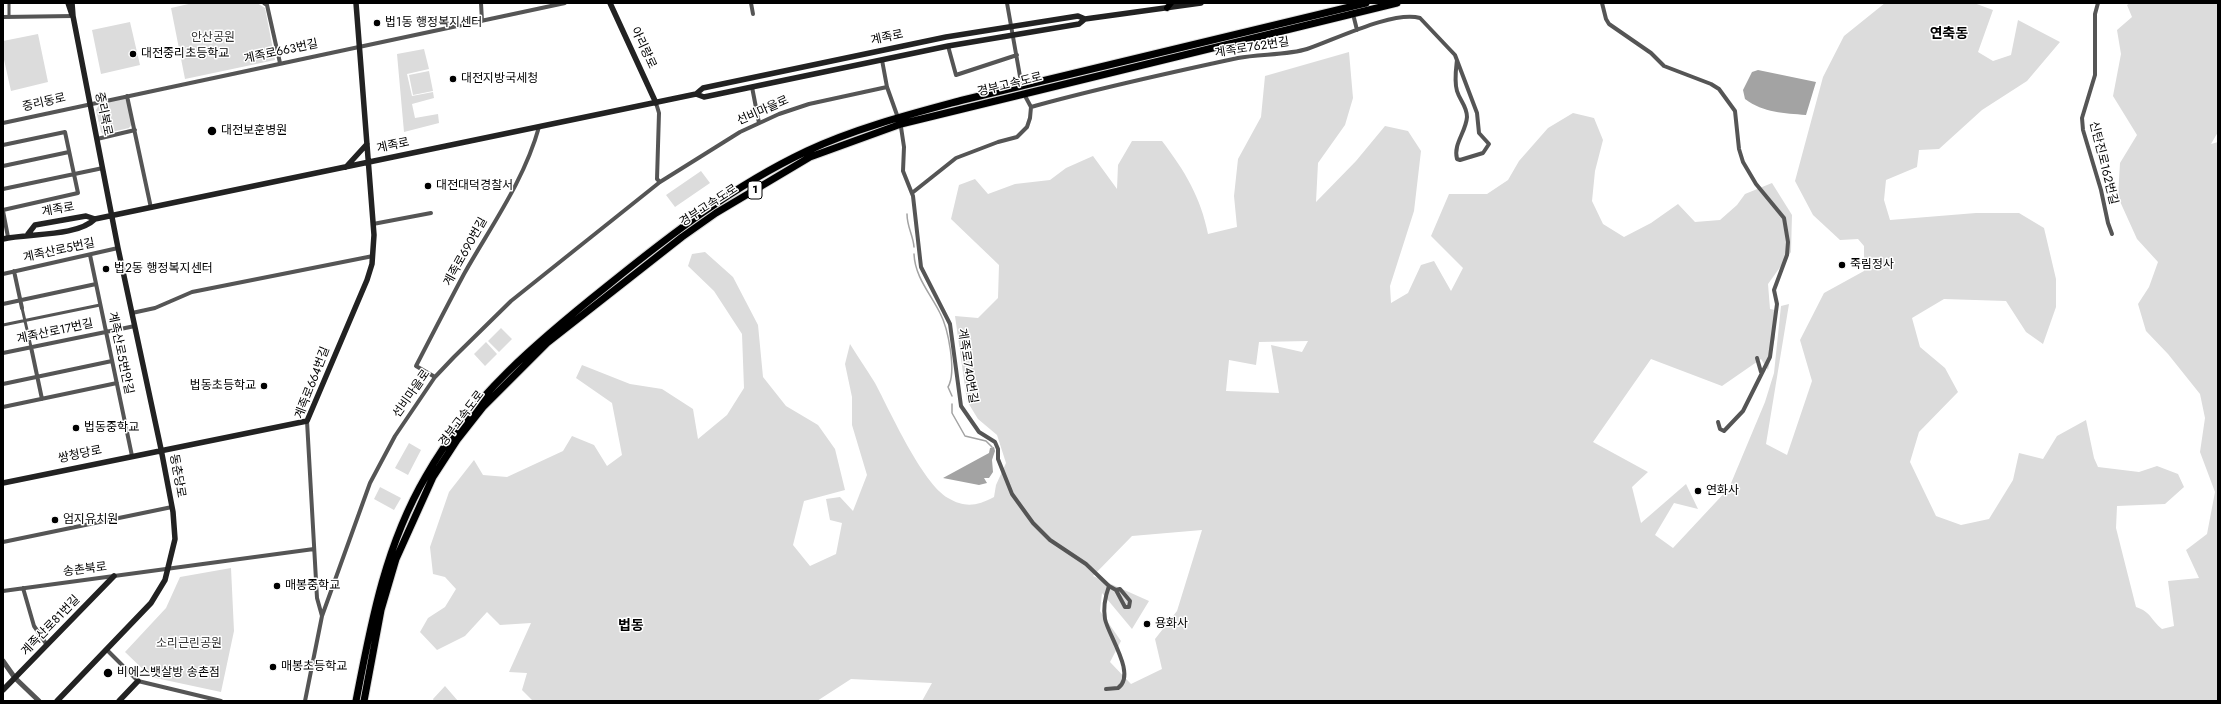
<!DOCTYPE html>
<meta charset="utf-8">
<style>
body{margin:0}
#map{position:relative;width:2221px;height:704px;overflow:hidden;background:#fff;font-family:Jost,sans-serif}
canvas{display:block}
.frame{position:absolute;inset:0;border:4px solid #000;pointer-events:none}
</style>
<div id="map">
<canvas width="2221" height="704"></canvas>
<div class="frame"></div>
</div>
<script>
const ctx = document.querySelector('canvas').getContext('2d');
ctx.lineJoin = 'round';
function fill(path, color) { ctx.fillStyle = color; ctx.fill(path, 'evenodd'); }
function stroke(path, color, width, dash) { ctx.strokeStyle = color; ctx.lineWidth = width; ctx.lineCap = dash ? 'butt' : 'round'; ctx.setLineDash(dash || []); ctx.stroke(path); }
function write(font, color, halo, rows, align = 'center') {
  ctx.font = font + ' Jost,"Noto Sans KR",sans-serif'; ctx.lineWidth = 3; ctx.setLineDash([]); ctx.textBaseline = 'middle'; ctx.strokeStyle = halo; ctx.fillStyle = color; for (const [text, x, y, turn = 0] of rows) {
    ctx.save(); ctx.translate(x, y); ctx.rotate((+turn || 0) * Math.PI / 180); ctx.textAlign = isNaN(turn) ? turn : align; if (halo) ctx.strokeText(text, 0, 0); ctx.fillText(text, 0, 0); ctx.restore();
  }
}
const green = new Path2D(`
 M 193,3 L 257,3 L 265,8 L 275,60 L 185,79 L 171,8 Z
 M 1885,3 L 1974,3 L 1993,10 L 1978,52 L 1993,61 L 2011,55 L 2018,20 L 2060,42 L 2027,81 L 1982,110 L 1939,149 L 1919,150 L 1917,167 L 1886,180 L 1884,200 L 1890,220 L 1976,213 L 2019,213 L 2044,228 L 2056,279 L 2056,307 L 2043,344 L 2026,332 L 2006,301 L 1944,299 L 1912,318 L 1920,347 L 1945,368 L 1958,392 L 1919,432 L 1910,462 L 1936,516 L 1961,525 L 1989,519 L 2013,480 L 2019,453 L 2043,459 L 2057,436 L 2086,420 L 2094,458 L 2098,467 L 2139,472 L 2157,466 L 2178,474 L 2184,487 L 2165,504 L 2117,506 L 2116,528 L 2136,607 C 2151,612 2151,620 2162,629 L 2174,626 L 2168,581 L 2199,578 L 2186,550 L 2207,534 L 2215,492 L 2200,452 L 2205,418 L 2200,394 L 2168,354 L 2146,331 L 2138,304 L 2149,287 L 2158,262 L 2137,239 L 2118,197 L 2120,163 L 2137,135 L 2113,96 L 2121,54 L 2117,30 L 2132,17 L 2127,5 L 2130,3 L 2218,3 L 2218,132 L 2211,144 L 2218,142 L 2218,701 L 922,701 L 932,683 L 851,679 L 817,701 L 533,701 L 522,690 L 527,673 L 509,672 L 531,623 L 500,625 L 487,612 L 465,636 L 437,650 L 420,632 L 428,618 L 445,607 L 456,589 L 445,577 L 433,574 L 430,547 L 449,492 L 474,460 L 483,475 L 507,477 L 563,451 L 572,436 L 594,445 L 607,466 L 622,455 L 612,403 L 576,378 L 582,365 L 630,384 L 662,389 L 693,409 L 698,439 L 727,415 L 744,388 L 742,334 L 714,291 L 688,266 L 692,254 L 705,252 L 733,277 L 758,325 L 763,377 L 786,406 L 818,425 L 835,449 L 845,490 L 804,501 L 793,545 L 810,566 L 836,554 L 842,523 L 830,520 L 826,499 L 840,497 L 853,511 L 867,475 L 852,425 L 852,397 L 845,364 L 850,344 C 858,357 867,370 875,383 C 890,411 922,483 948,498 C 965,508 977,506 994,497 L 996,485 L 1006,463 L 997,435 L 978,419 L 967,401 L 955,316 L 978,318 L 998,298 L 999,265 L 951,219 L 959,185 L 975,179 L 988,194 L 1015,184 L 1050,180 L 1066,168 L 1093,156 L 1117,189 L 1118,165 L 1132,141 L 1162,141 C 1185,171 1201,198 1208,234 L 1237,227 L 1234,196 L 1238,159 L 1261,117 L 1265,76 L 1349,52 L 1353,98 L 1345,125 L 1318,163 L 1316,202 L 1356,161 L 1385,126 L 1408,131 L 1421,151 L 1414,211 L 1390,286 L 1391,303 L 1408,293 L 1421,265 L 1434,261 L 1451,291 L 1463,268 L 1431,236 L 1449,194 L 1487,194 L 1508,180 L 1519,161 L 1548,128 L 1573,113 L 1594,118 L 1603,140 L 1595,171 L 1592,201 L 1603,224 L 1624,237 L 1651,223 L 1678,204 L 1695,222 L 1720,220 L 1737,205 L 1745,194 L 1772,183 L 1792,215 L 1791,252 L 1768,284 L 1770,309 L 1775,310 L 1775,337 L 1768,370 L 1761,359 L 1722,386 L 1651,359 L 1593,442 L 1648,472 L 1632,487 L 1641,523 L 1686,484 L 1698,509 L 1674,503 L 1655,535 L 1673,548 L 1729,488 L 1765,402 L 1774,373 L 1781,306 L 1789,304 L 1766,444 L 1787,455 L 1812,381 L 1800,340 L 1824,293 L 1864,271 L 1864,246 L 1858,239 L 1840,240 L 1813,215 L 1795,181 L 1823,77 L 1844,36 ZM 1308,341 L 1302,352 L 1271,345 L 1279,393 L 1226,391 L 1229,360 L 1256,365 L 1259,342 ZM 1202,530 L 1177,611 L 1155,639 L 1162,669 L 1131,684 L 1110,662 L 1121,641 L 1100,611 L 1102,593 L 1132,629 L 1149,601 L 1093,576 L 1132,536 Z
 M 130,22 L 140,65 L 101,74 L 92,30 Z
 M 38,34 L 48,82 L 11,91 L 3,55 L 3,41 Z
 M 424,49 L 429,69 L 407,74 L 412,96 L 433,92 L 434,98 L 412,104 L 415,118 L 438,114 L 439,123 L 404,132 L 397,54 Z
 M 429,71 L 433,91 L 413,95 L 409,75 Z
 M 126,98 L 132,124 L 129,128 L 103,134 L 101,132 L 96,110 L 100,103 Z
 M 701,171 L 710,183 L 675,207 L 666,195 Z
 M 501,328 L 512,339 L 499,352 L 488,341 Z
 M 486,342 L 497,354 L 485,366 L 474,354 Z
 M 409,443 L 421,450 L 408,475 L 395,468 Z
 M 380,487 L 401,498 L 394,510 L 374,499 Z
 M 231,568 L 234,631 L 221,692 L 151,677 L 125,652 L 166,608 L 180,577 Z
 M 445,686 L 458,701 L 434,701 L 433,699 Z`);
const water = new Path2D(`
 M 1758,70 L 1816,82 L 1806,115 C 1784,113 1764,113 1745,99 L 1743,90 L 1752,72 Z
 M 994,447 L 995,451 L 992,460 L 993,472 L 989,478 L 984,478 L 987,483 L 979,485 L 943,478 L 989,453 L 990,448 Z`);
const stream = new Path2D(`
 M 907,214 C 907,227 913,235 914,247
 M 914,254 C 915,277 930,293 940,313 C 948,328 957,372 948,387 L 952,396
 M 952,404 L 952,413 L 965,436 L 986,441 L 992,447`);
const pedestrian = new Path2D(`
 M 9,3 L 9,17
 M 22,308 L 31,347
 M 3,325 L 100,305`);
const minor = new Path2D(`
 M 264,3 L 267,5 L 280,63
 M 481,3 L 482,21
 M 751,3 L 753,14
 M 1007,3 L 1021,82
 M 1602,3 L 1606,19 L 1609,24 L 1651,53 L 1664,66 L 1711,84 L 1719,89 L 1735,111 L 1739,149 L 1743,162 L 1756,184 L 1784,218 L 1788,242 L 1787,255 L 1774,290 L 1777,304 L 1770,357 L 1743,411 L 1724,431 L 1720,429 L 1718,422
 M 2098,3 L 2095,14 L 2095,75 L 2082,118 L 2083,130 L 2101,190 L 2108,223 L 2112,234
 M 3,17 L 73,16
 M 1354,18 L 1357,30
 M 948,46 L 956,75 L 1017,55
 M 882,60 L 887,87 L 897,115
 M 752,87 L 759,123
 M 1024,94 L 1031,107 C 1099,88 1168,73 1238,58 C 1258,54 1289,55 1307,49 C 1334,40 1394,10 1420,18 L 1455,55 L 1477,113 L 1479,133 L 1489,144 L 1483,153 L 1460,160 L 1457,159 C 1453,144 1466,132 1467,117 C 1467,106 1460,101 1457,91 C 1454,81 1456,69 1457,60
 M 127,96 L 151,208
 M 656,103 L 659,113 L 657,179 L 660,182
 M 3,123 L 565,3
 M 901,127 L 904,147 L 903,171 L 913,196 L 921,267 L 950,324 L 961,406 L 979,432 L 995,442 L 998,449 L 998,459 L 1012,494 L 1033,523 L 1050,540 L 1086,564 L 1109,586 C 1105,597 1103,608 1105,619 C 1108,635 1137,675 1118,688 L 1106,689
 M 97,139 L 135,130
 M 3,145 L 65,132 L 78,193 L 3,210
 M 3,166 L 69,152
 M 3,189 L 103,168
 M 912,193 L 956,158 L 998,142 L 1017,137 L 1027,127 L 1030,118 L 1031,107
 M 3,211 L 8,237
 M 373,224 L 431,213
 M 90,255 L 132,456
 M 14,271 L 22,308
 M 3,274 L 118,248
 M 3,304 L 96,284
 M 132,313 L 155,308 L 192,292 L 373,256
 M 31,347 L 42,399
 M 3,353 L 135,326
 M 1757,358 L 1761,372
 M 435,377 L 416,366 C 432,335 448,304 464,274 C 491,226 524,181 539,127
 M 3,384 L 112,361
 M 3,407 L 117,383
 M 307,421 L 317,598 L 322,616
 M 3,542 L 172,507
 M 1109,586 L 1116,590 L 1125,607 L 1129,607 L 1130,601 L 1120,589 L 1116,590
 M 23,588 L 34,626 L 47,645
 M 3,591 L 314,549
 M 107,650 L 138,681 L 221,701
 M 305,701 L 322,616 L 370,483 L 395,436 L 435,377 L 454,357 L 511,301 L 660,182 L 740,132 L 779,114 L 809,104 L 887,87`);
const tertiary = new Path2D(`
 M 3,661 L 15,678 L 39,701`);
const secondary = new Path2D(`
 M 68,3 L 72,15
 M 610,3 L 656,103
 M 696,94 L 703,88 L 946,37 L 1078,16 L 1085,19
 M 346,167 L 367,144
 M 28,234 L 35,225 L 86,216 L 95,219 L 696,94 L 704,97 L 948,46 L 1079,24 L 1085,19 L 1201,3
 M 3,239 C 28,233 77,237 95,219
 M 3,483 L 307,421 L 367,280 L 372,264 L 374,235 L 356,3
 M 3,690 L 114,576
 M 57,701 L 151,603 L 165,580 L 175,539 L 173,512 L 161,449 L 118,248 L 73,16 L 72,3
 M 119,701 L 138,681`);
const primary = new Path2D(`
 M 1167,8 L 1171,3`);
const motorway = new Path2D(`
 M 356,701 C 371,623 385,546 426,476 C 470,398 538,341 607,286 C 670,235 733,186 807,151 C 856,128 911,114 963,100 L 1366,3
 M 364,701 L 381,610 L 396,559 L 433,477 L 457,440 L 483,407 L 547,343 L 682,237 L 716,213 L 810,157 L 901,124 L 1397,3`);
const markers = [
 [377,23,4,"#000"],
 [133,54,4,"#000"],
 [453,79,4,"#000"],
 [212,131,5,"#000"],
 [428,186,4,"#000"],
 [1842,265,4,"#000"],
 [106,269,4,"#000"],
 [264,386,4,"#000"],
 [76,428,4,"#000"],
 [1698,491,4,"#000"],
 [55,520,4,"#000"],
 [277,586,4,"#000"],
 [1147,624,4,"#000"],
 [273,667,4,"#000"],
 [108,673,5,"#000"]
];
const shields = [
 [755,190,14]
];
const shieldNames = [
 ["1",755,190]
];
const poiNames = [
 ["법1동 행정복지센터",385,23],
 ["대전중리초등학교",141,54],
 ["대전지방국세청",461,79],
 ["대전보훈병원",221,131],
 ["대전대덕경찰서",436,186],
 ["죽림정사",1850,265],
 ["법2동 행정복지센터",114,269],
 ["법동초등학교",256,386,"right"],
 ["법동중학교",84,428],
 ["연화사",1706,491],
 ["엄지유치원",63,520],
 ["매봉중학교",285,586],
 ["용화사",1155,624],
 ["매봉초등학교",281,667],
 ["비에스뱃살방 송촌점",117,673]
];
const parkNames = [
 ["안산공원",213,38],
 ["소리근린공원",189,644]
];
const streetNames = [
 ["계족로",887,38,-12],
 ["아리랑로",643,48,65],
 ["계족로762번길",1252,48,-9],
 ["계족로663번길",281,52,-12],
 ["경부고속도로",1010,85,-14],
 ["중리동로",44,103,-13],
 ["선비마을로",763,111,-24],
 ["중리북로",103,114,78],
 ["계족로",393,146,-12],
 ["신탄진로162번길",2103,163,76],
 ["경부고속도로",709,206,-33],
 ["계족로",58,210,-10],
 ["계족산로5번길",59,251,-12],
 ["계족로690번길",466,252,-61],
 ["계족산로17번길",55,332,-12],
 ["계족산로5번안길",120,353,78],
 ["계족로740번길",967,366,81],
 ["계족로664번길",313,383,-69],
 ["선비마을로",412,394,-55],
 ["경부고속도로",462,419,-53],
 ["쌍청당로",80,455,-12],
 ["동춘당로",177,476,80],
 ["송촌북로",85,570,-7],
 ["계족산로81번길",51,626,-46]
];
const quarterNames = [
 ["연축동",1949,35],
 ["법동",631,627]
];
fill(green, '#dcdcdc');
fill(water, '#a3a3a3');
stroke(stream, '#a3a3a3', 1.5);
stroke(primary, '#dbdbdb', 8);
stroke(motorway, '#dbdbdb', 9);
stroke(pedestrian, '#555', 3);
stroke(minor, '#555', 4);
stroke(tertiary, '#555', 5);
stroke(secondary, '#222', 5.5);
stroke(primary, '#000', 6);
stroke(motorway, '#000', 7);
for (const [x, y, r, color] of markers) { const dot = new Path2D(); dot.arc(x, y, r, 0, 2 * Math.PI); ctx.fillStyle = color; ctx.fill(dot); stroke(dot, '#fff', 1.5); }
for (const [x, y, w] of shields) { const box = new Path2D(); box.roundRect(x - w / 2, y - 9, w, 18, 3); ctx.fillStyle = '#fff'; ctx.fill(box); stroke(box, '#000', 1); }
write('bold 11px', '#000', null, shieldNames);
write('12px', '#000', '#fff', poiNames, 'left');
write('12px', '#333', '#fff', parkNames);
write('12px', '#000', '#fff', streetNames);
write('bold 14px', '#000', '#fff', quarterNames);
</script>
